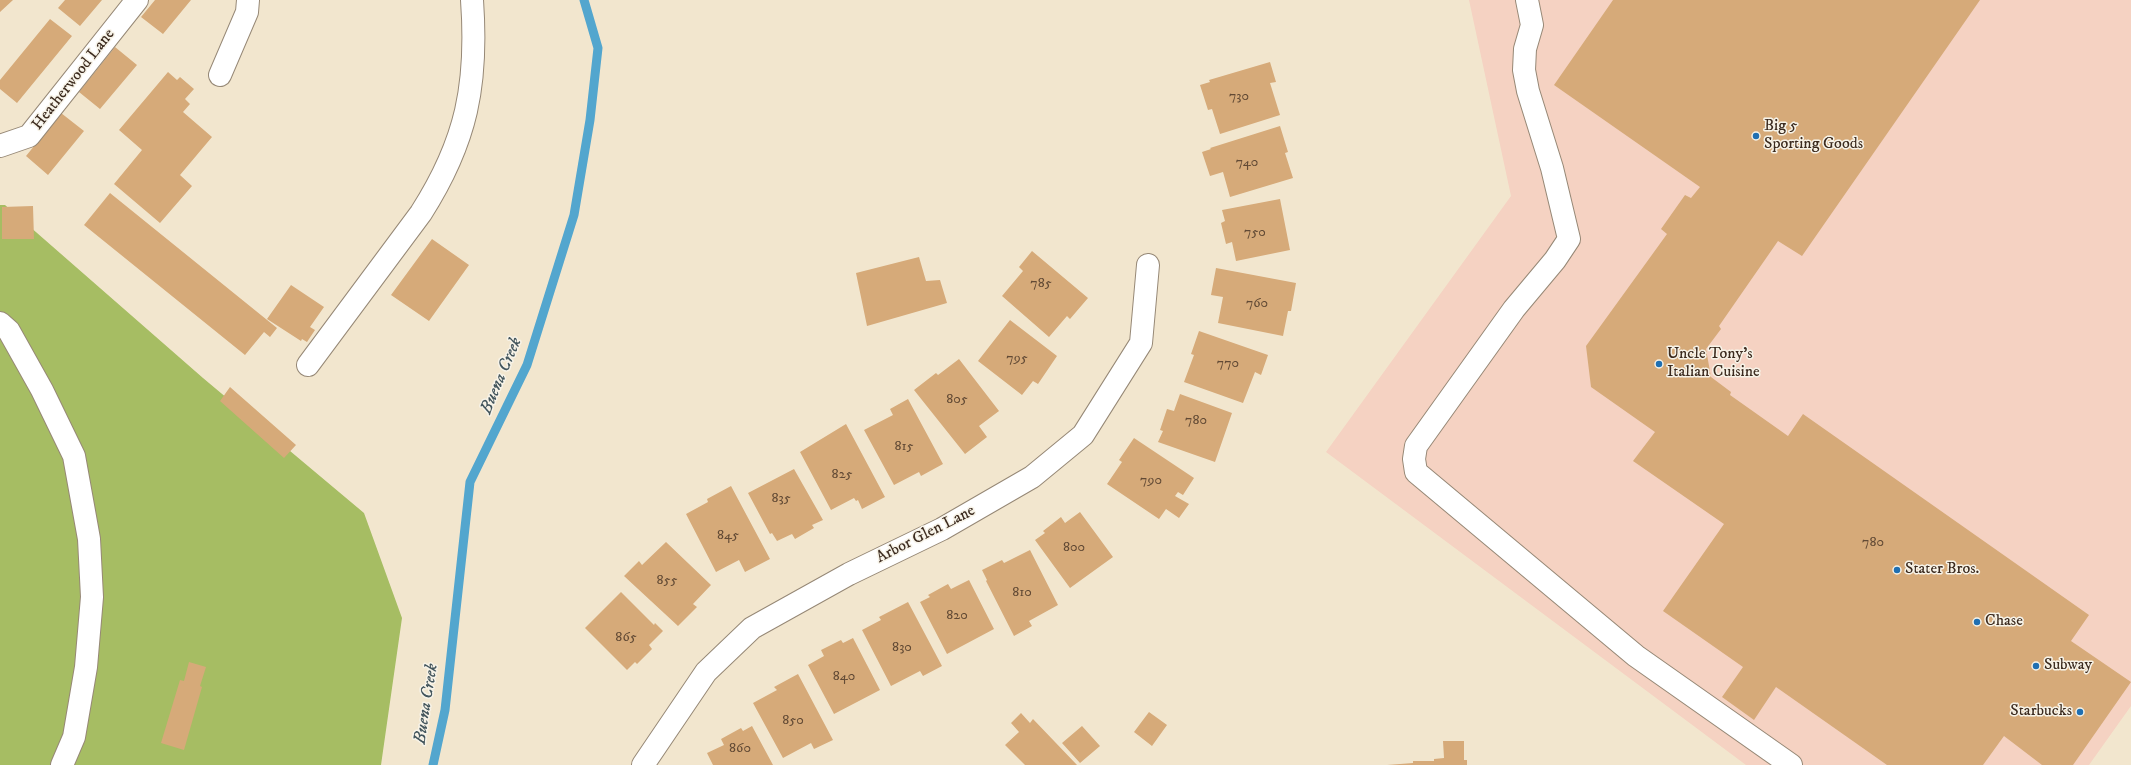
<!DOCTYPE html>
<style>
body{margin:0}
canvas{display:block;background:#f2e6ce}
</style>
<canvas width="2131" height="765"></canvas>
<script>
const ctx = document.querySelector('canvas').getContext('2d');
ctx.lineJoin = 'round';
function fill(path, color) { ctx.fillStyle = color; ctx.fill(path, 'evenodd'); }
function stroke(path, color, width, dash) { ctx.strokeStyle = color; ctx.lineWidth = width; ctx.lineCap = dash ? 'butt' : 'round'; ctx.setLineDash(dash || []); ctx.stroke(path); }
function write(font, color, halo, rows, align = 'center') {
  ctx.font = font + ' "IM FELL DW Pica",serif'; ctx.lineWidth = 3; ctx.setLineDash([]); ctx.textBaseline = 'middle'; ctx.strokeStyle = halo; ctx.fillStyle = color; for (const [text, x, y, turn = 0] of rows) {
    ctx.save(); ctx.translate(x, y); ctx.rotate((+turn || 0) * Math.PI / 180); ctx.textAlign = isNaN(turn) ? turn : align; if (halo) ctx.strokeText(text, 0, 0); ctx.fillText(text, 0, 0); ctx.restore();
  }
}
const built = new Path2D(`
 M 1469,0 L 2131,0 L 2131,706 L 2089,765 L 1746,765 L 1326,452 L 1511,196 Z`);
const green = new Path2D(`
 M 0,205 L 5,205 L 203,378 L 364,513 L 402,618 L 381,765 L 0,765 Z`);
const stream = new Path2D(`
 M 433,765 L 445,710 L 470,482 L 527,365 L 574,215 L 590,120 L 598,48 L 584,0`);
const building = new Path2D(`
 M 0,0 L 13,0 L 0,12 Z
 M 65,0 L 102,0 L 80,26 L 58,8 Z
 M 155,0 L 191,0 L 163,34 L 141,17 Z
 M 1613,0 L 1980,0 L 1802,256 L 1778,241 L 1719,326 L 1721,329 L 1706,349 L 1711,377 L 1731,392 L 1730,395 L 1788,436 L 1803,414 L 2089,615 L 2071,641 L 2131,682 L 2073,765 L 2042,765 L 2004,736 L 1983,765 L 1887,765 L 1776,687 L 1754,720 L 1722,697 L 1743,667 L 1663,611 L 1724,524 L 1633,461 L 1655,432 L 1591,387 L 1586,346 L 1667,234 L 1661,229 L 1685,195 L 1691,198 L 1700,187 L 1554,85 Z
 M 50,19 L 72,36 L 17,103 L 0,89 L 0,80 Z
 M 115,47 L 137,65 L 100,109 L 79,92 Z
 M 1270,62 L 1276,82 L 1270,83 L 1280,115 L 1220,134 L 1212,109 L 1208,110 L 1200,85 L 1210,82 L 1209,80 Z
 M 168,72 L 177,80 L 180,77 L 194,89 L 185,99 L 190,104 L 183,112 L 212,137 L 180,175 L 192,186 L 160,223 L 114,184 L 142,150 L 119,130 Z
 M 61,113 L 84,131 L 48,175 L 26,156 Z
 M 1280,126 L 1288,152 L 1285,153 L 1293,178 L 1230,197 L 1223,172 L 1210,176 L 1202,152 L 1211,149 L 1210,148 Z
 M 110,193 L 277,328 L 270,337 L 264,332 L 245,355 L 84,225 Z
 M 1280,199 L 1290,250 L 1236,261 L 1232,242 L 1226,244 L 1221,223 L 1225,221 L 1222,210 Z
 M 33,206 L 34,239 L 2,239 L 2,207 Z
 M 432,239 L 469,265 L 429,321 L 391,295 Z
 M 1032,251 L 1088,298 L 1070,319 L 1067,316 L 1049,337 L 1002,296 L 1023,271 L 1019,267 Z
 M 919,257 L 926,281 L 940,280 L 947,303 L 867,326 L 856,273 Z
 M 1216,268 L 1296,283 L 1291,311 L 1288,311 L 1283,336 L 1218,323 L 1223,297 L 1211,295 Z
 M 291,285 L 324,307 L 310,327 L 315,330 L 307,342 L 302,339 L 301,341 L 267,319 Z
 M 1010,320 L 1057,356 L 1038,384 L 1033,381 L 1022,395 L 978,361 Z
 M 1199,331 L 1268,355 L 1261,375 L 1255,372 L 1243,403 L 1184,382 L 1194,355 L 1191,354 Z
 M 959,359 L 999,411 L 979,426 L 987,437 L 965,454 L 914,390 L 936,373 L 938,375 Z
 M 230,387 L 296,445 L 284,458 L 220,401 Z
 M 1180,394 L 1232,413 L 1215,462 L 1158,442 L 1163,431 L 1160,430 L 1167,409 L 1174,411 Z
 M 908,399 L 943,464 L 921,476 L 919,472 L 894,485 L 864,430 L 893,415 L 890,409 Z
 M 846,424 L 885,497 L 862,509 L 858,500 L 856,501 L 854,498 L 831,510 L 800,452 Z
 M 1134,438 L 1194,478 L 1183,495 L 1178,492 L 1175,496 L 1189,504 L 1179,518 L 1166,509 L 1159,519 L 1107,484 L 1122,462 L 1119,460 Z
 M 794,469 L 823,520 L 812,525 L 814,528 L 795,539 L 792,534 L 777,541 L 772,533 L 770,534 L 748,493 Z
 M 731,486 L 770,559 L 745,572 L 739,560 L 716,572 L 686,514 L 708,502 L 707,499 Z
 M 1080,512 L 1113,557 L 1070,588 L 1035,540 L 1045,533 L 1043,531 L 1061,517 L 1065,523 Z
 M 666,542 L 711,585 L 693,604 L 697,607 L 678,626 L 624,576 L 639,561 L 642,565 Z
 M 1030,550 L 1058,605 L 1029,621 L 1032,626 L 1014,636 L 986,581 L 987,580 L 982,570 L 1002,560 L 1004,563 Z
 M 969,580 L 994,629 L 947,654 L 920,602 L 930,597 L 928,595 L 948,584 L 951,589 Z
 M 621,592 L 654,625 L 655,623 L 663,631 L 649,645 L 652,649 L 637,664 L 635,662 L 627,670 L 585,628 Z
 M 908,602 L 942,666 L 923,676 L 920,671 L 891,686 L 862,630 L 881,620 L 879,617 Z
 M 853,638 L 880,690 L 834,714 L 808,665 L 824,656 L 821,650 L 841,640 L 843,643 Z
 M 189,662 L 206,667 L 200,686 L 202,687 L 184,750 L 161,743 L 180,680 L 184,681 Z
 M 798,674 L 833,740 L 814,749 L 811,743 L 783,758 L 753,703 L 777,690 L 774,687 Z
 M 1149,712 L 1167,725 L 1152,746 L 1134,732 Z
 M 1021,713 L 1030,723 L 1033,719 L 1077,765 L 1025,765 L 1005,745 L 1019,732 L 1011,723 Z
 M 752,726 L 773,765 L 713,765 L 707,753 L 724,745 L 721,739 L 741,728 L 743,731 Z
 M 1082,726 L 1100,746 L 1080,763 L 1062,743 Z
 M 1443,741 L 1464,741 L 1464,760 L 1467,760 L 1467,765 L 1387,765 L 1413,763 L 1413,761 L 1434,761 L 1434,759 L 1444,758 Z`);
const minor = new Path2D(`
 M 1527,0 L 1532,25 L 1525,49 L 1524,70 L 1528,91 L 1552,168 L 1569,239 L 1555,260 L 1514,309 L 1416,446 L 1414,459 L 1416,472 L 1636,656 L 1791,765
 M 220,75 L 247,12 L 248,0
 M 0,146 L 29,136 L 137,0
 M 0,323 L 9,331 L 42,390 L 74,456 L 89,539 L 92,597 L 86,667 L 74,737 L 62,765
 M 308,365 L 421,213 C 467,141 478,84 472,0
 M 643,765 L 706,672 L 752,628 L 849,574 L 942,529 L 1032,477 L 1083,435 L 1141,343 L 1148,265`);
const markers = [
 [1756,136,4,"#1f6fb2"],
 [1659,364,4,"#1f6fb2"],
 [1897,570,4,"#1f6fb2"],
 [1977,622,4,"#1f6fb2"],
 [2036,666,4,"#1f6fb2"],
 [2080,712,4,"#1f6fb2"]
];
const numberNames = [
 ["730",1239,97],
 ["740",1247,163],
 ["750",1255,233],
 ["785",1041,284],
 ["760",1257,304],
 ["795",1017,359],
 ["770",1228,364],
 ["805",957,400],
 ["780",1196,421],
 ["815",904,447],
 ["825",842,475],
 ["790",1151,481],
 ["835",781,499],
 ["845",728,536],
 ["780",1873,543],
 ["800",1074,548],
 ["855",667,581],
 ["810",1022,593],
 ["820",957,616],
 ["865",626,638],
 ["830",902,648],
 ["840",844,677],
 ["850",793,721],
 ["860",740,749]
];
const streetNames = [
 ["Heatherwood Lane",74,80,-52],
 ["Arbor Glen Lane",926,535,-27]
];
const poiNames = [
 ["Big 5",1764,127],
 ["Sporting Goods",1764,145],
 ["Uncle Tony's",1667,355],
 ["Italian Cuisine",1667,373],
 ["Stater Bros.",1905,570],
 ["Chase",1985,622],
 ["Subway",2044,666],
 ["Starbucks",2072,712,"right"]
];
const waterNames = [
 ["Buena Creek",502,376,-67],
 ["Buena Creek",427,704,-81]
];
fill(built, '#f5d2c2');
fill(green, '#a6bd63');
stroke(stream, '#53a6ce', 9);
fill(building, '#d6aa79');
stroke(minor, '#968876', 24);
stroke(minor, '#fff', 22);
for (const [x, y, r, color] of markers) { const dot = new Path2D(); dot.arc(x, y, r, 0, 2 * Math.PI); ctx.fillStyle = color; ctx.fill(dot); stroke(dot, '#f7f3e8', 1.5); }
write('14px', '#624a35', null, numberNames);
write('16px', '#3b2a1e', '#f7f3e8', streetNames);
write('16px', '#3b2a1e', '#f7f3e8', poiNames, 'left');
write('italic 17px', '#43555c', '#f7f3e8', waterNames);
</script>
